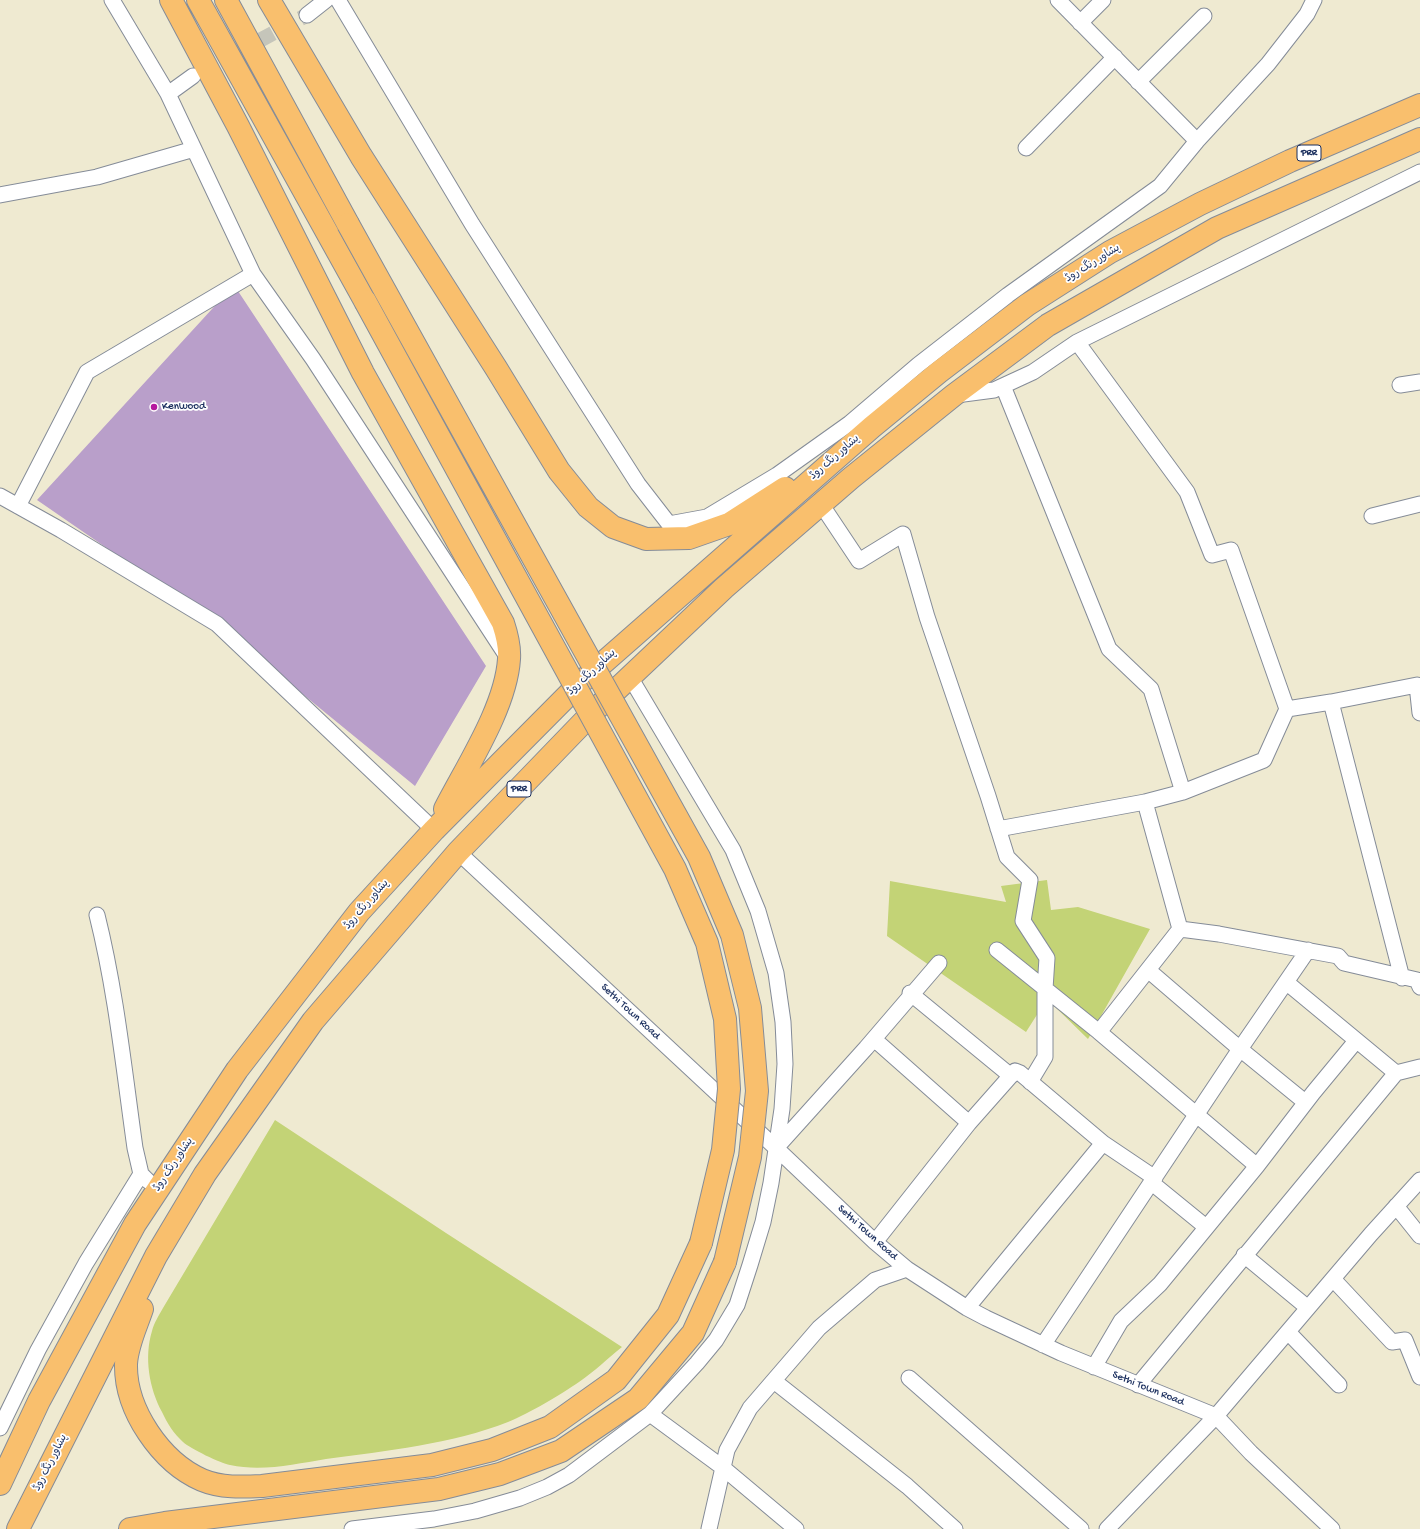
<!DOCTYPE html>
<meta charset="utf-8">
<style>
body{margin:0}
canvas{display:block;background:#efead1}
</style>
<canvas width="1420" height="1529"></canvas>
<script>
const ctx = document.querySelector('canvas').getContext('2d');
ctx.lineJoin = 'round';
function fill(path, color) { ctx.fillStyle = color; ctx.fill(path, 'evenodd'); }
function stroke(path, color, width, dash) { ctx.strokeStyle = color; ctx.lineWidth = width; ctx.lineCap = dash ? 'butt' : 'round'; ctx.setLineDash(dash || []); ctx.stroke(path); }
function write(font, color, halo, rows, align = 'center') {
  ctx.font = font + ' "Gochi Hand","Playpen Sans Arabic",sans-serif'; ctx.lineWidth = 3.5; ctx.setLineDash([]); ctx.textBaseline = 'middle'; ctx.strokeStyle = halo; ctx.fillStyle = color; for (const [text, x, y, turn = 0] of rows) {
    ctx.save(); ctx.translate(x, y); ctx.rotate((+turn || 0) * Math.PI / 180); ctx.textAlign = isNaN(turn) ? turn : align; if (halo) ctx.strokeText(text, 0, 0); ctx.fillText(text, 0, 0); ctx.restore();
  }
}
const green = new Path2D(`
 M 1047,880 L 1051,910 L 1078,907 L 1150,929 L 1088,1039 L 1047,999 L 1026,1032 L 887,936 L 890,881 L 1006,902 L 1001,886 Z
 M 275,1120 L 446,1233 L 622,1347 C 608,1358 594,1372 579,1382 C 560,1395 530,1413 508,1422 C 452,1444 386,1451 326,1459 C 295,1464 262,1472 230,1465 C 220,1463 191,1449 183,1442 C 174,1434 167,1423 162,1412 C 149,1388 144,1357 152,1331 C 154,1323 159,1315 163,1308 Z`);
const building = new Path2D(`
 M 234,285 L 486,666 L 415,786 L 217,624 L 37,500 Z`);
const minorTunnel = new Path2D(`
 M 199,73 L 307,15`);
const minor = new Path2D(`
 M 112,0 L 168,94 L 253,274 L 313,359 L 508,658
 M 338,0 L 472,224 L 638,484 L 669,524 L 707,517 L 777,475 L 850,423 L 872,427
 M 1058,0 L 1197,141
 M 307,15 L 326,0
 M 1080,23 L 1103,0
 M 1138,82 L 1204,16
 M 168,94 L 193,76
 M 1026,148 L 1115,57
 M 0,195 L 97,177 L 194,149
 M 1077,342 L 1187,492 L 1212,555 L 1231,550 L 1287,709 L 1331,702 L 1402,978
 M 1400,385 L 1420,382
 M 1003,386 L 1109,649 L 1151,689 L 1183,792 L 1145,802
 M 956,395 L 994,390 L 1033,372 L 1077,342 L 1420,172
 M 850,423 L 918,365 L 1008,295 L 1160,186 L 1197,141 L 1268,64 L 1307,14 L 1314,0
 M 0,496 L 61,530 L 217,624 L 434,830
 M 821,504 L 859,561 L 903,534 L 927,617 L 988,796 L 1007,857 L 1030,880 L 1023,921 L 1047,958 L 1045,989 L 1045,1057 L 1030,1082
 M 18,506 L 87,372 L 253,274
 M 1372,516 L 1420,504
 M 1331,702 L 1417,685 L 1420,713
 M 1183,792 L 1264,760 L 1287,709
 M 998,829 L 1145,802 L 1180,929 L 1219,934 L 1338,956 L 1344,963 L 1417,980 L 1420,987
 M 458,852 L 776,1148 L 875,1242 L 907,1269 L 967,1308 L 986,1318 L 1061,1353 L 1216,1416 L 1251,1453 L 1332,1529
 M 97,915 C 116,991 124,1070 135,1148 L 141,1174 L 148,1181
 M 997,950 L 1099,1032 L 1257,1166
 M 1148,970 L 1240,1049 L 1305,1102
 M 1286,982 L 1396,1073 L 1420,1067
 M 910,993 L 1011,1076
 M 1099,1032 L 1180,929
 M 874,1039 L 969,1123
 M 776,1148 L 866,1048 L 939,963
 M 1152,1183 L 1206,1227
 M 1396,1206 L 1420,1236
 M 875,1242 L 969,1123 L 1015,1071 L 1020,1073 L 1103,1143 L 1155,1178
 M 1244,1255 L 1308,1308
 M 1333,1279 L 1392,1342 L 1405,1340 L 1420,1377
 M 967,1308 L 1103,1143
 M 1288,1332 L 1339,1385
 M 1043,1345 L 1240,1049 L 1308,950
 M 1094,1367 L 1121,1321 L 1160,1284 L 1257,1166 L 1313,1093 L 1356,1041
 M 909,1378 L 1081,1529
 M 774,1381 L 907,1486 L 955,1529
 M 1138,1385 L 1396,1073
 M 650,1414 L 722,1467 L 796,1529
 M 0,1428 L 38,1350 L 86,1263 L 141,1174
 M 352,1529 L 434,1519 L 475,1511 L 520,1498 L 547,1487 L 569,1475 L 650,1414 L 697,1363 L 716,1340 L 737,1305 L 750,1265 L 763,1222 L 771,1183 L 782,1109 L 785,1064 L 783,1022 L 776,973 L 758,911 L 733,850 L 630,677
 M 709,1529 L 727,1450 L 750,1408 L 819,1328 L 875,1280 L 907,1269
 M 1107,1529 L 1216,1416 L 1371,1234 L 1420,1180`);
const highway = new Path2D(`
 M 171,0 L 238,126 L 363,373 L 503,623 C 507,635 510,646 509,659 C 506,707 467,766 445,809
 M 198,0 L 365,301
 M 226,0 L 348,224
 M 269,0 L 361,156 L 496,368 L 559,471 L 588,507 L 613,527 L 646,539 L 689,538 L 729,524 L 785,488
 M 142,1309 C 136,1327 127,1345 126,1364 C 125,1410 161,1462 202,1480 C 221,1488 242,1487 262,1486 L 432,1465 L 492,1450 L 550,1427 L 616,1380 L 668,1315 L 701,1243
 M 0,1484 L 39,1401 L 135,1224 L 237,1070 L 359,912 L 434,830 L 579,684 L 872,427 L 939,372 L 1027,305 L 1110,252 L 1200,204 L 1290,161 L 1420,105
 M 18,1529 L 156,1256 L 205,1174 L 313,1021 L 458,852 L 596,709 L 724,588 L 851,478 L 954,395 L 1048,325 L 1217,228 L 1420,139
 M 130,1529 L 165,1523 L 439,1489 L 500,1474 L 561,1451 L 638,1399 L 693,1333 L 725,1262`);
const highwayBridge = new Path2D(`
 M 348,224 L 699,857 L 732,935 L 750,1008 L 757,1091 L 750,1157 L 725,1262
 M 365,301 L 675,869 L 707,943 L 725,1019 L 729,1089 L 723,1150 L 701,1243`);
const markers = [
 [154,407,4,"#b5179e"]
];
const shields = [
 [1309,153,24],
 [519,789,24]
];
const shieldNames = [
 ["PRR",1309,153],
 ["PRR",519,789]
];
const streetNames = [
 ["پشاور رنگ روڈ",1093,264,-32],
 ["پشاور رنگ روڈ",835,458,-41],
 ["پشاور رنگ روڈ",592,673,-43],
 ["پشاور رنگ روڈ",367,905,-49],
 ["Sethi Town Road",630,1012,43],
 ["پشاور رنگ روڈ",174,1165,-56],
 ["Sethi Town Road",867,1233,42],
 ["Sethi Town Road",1148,1389,22],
 ["پشاور رنگ روڈ",51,1463,-63]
];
const poiNames = [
 ["Kenwood",162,407]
];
fill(green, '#c3d376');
fill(building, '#b99fca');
stroke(minorTunnel, '#c5c5ba', 15, [15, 8]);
stroke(minor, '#858c98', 17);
stroke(highway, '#858c98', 24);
stroke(minor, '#fff', 15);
stroke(highway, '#f9bf6d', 22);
stroke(highwayBridge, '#858c98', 24, []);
stroke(highwayBridge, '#f9bf6d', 22);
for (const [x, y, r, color] of markers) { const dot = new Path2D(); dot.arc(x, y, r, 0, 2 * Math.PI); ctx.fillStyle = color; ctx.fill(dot); stroke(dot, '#fff', 1.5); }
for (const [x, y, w] of shields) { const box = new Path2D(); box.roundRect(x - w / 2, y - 8, w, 16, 3); ctx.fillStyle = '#fff'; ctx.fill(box); stroke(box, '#1b2f5e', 1); }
write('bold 10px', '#1b2f5e', null, shieldNames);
write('11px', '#1b2f5e', '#fff', streetNames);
write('11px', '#1b2f5e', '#fff', poiNames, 'left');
</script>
